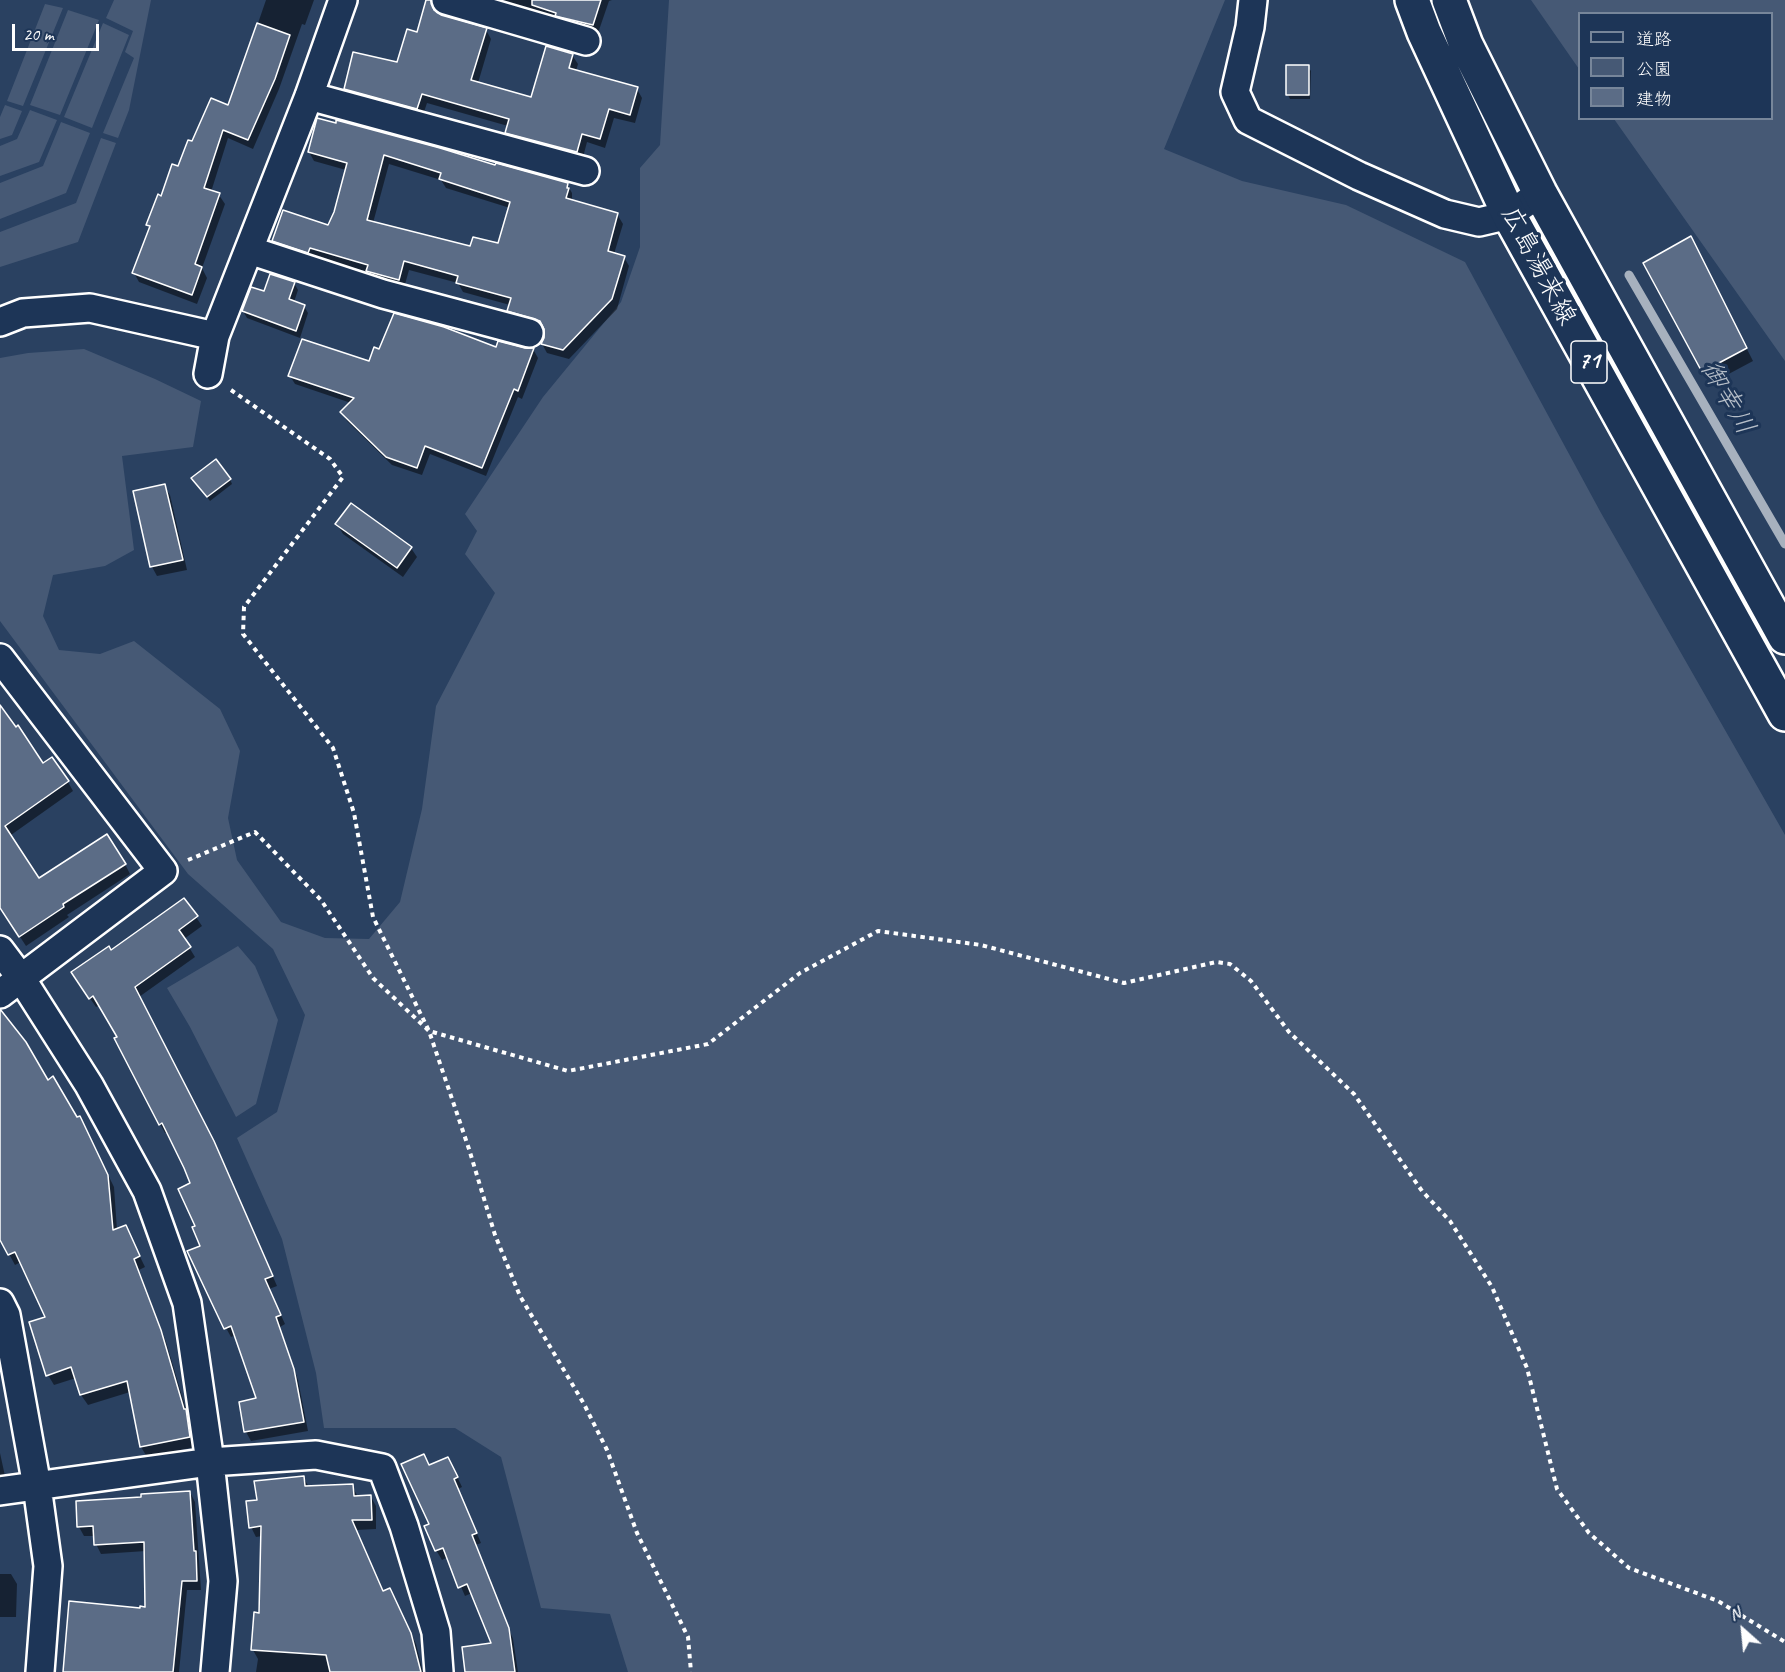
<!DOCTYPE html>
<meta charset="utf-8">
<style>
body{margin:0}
#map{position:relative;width:1785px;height:1672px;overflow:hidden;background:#2a4161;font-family:Caveat,"Klee One",sans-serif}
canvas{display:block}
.legend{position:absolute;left:1578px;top:12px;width:195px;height:108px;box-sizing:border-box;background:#1d3557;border:2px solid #77869a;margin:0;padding:8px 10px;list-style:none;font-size:18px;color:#fff}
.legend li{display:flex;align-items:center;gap:12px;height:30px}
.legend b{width:30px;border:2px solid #77869a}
.north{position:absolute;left:1713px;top:1600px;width:60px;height:60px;-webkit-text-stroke:4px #1d3557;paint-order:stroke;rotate:333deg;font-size:16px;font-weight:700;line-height:24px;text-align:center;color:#fff}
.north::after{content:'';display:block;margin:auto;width:21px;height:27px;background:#fff;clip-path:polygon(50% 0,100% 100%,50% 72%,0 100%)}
.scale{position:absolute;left:12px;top:24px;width:87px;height:27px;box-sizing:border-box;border:3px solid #fff;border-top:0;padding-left:8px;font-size:18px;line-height:21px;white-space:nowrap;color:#fff;-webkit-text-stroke:4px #1d3557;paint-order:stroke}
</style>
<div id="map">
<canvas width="1785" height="1672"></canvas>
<ul class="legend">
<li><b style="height:8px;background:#1d3557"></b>道路</li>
<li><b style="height:16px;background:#465975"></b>公園</li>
<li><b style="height:16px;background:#5b6c86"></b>建物</li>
</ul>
<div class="north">N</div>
<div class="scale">20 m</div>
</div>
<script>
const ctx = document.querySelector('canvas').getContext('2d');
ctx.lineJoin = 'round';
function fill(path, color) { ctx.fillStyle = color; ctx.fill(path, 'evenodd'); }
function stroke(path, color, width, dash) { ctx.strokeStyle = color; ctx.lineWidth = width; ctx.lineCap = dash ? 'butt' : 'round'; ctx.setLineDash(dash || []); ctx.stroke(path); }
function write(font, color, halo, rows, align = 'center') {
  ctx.font = font + ' Caveat,"Klee One",sans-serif'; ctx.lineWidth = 6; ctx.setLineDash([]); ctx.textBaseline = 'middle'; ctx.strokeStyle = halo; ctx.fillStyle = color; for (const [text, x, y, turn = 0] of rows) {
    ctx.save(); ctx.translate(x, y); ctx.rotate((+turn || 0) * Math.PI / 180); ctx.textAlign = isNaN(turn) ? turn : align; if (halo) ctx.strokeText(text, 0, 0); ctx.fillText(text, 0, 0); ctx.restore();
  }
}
const green = new Path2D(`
 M 114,0 L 151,0 L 129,110 L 118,138 L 103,133 L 134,58 L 125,52 L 133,31 L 106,18 Z
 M 669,0 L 1225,0 L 1164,149 L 1242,181 L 1346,205 L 1465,262 L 1601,513 L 1785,835 L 1785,1672 L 628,1672 L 610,1614 L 541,1608 L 501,1457 L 455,1428 L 324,1428 L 316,1373 L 282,1239 L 237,1138 L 277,1112 L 305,1015 L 273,949 L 188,874 L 0,621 L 0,358 L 28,353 L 84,349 L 155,379 L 201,401 L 193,447 L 122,456 L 134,550 L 105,566 L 53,575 L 43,616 L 59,650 L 100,654 L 134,641 L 220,709 L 240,751 L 228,818 L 237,860 L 281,922 L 325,938 L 369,939 L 400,902 L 422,809 L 436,706 L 495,593 L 465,554 L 477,531 L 465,514 L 543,397 L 621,302 L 640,247 L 640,168 L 660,145 Z
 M 1531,0 L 1785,0 L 1785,361 L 1614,119 L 1772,118 L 1772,14 L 1580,14 L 1579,69 Z
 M 45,4 L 63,8 L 23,106 L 7,101 Z
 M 68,10 L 99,20 L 60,115 L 30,105 Z
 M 103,23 L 129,35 L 92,128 L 64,117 Z
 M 5,105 L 22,111 L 12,135 L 0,139 L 0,117 Z
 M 30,110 L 57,120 L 39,162 L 0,176 L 0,146 L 17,139 Z
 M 61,122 L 90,133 L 66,193 L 0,219 L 0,183 L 43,166 Z
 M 101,138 L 116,143 L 78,242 L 0,267 L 0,232 L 76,203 Z
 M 238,946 L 255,966 L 278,1020 L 256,1104 L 236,1117 L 190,1027 L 167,988 Z`);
const shadow = new Path2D(`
 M 266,0 L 314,0 L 305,25 L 302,24 L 279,89 L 253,149 L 228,138 L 211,192 L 219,195 L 225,204 L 202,268 L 207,278 L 197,304 L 139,282 L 134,273 L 151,229 L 148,224 L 192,143 L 229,107 Z
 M 428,0 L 439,0 L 436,5 L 435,13 L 441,16 L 486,30 L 491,39 L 478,83 L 532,99 L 572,55 L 578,64 L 576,71 L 637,89 L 642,98 L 635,123 L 614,118 L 605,148 L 587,142 L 582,161 L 512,142 L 506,133 L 508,126 L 427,103 L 422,118 L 351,98 L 346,89 L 398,64 L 418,33 Z
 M 478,0 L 612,0 L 609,1 L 598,33 Z
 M 1308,67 L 1311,71 L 1310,99 L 1290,99 L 1288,95 Z
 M 318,120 L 496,167 L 567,184 L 572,193 L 572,202 L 617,214 L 623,224 L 614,254 L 624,257 L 629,266 L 617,309 L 569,359 L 547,353 L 542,344 L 545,338 L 546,330 L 514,320 L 508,311 L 510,305 L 463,292 L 458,283 L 409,270 L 404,288 L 373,280 L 368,272 L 314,257 L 313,261 L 279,250 L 273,241 L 329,227 L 335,212 L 346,170 L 314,161 L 309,152 ZM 389,164 L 441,180 L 446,188 L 510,208 L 499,245 L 471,248 L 373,223 Z
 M 1697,250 L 1753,361 L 1710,384 L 1703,371 Z
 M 294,283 L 298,290 L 294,302 L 304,306 L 308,313 L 300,338 L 247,318 L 243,311 L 265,293 Z
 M 497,349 L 533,349 L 538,358 L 522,399 L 518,397 L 486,476 L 430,454 L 422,475 L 392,465 L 347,421 L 342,412 L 351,403 L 295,384 L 290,376 L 370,363 Z
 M 230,479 L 232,484 L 210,501 L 196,482 Z
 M 164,486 L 170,495 L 187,570 L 157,576 L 152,567 Z
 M 337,524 L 411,548 L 417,557 L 403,577 L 343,534 Z
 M 0,707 L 43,765 L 68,782 L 73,791 L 11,835 L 38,880 L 125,864 L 130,874 L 67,915 L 69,917 L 26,946 L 7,917 L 0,890 Z
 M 196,917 L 202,926 L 184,939 L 195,957 L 139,997 L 219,1152 L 277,1286 L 269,1289 L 285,1324 L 280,1327 L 298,1380 L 308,1431 L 251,1441 L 246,1432 L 258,1400 L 236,1335 L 231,1337 L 226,1328 L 189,1252 L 202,1246 L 197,1227 L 192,1184 L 168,1132 L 165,1133 L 160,1124 L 119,1038 L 100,1005 L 96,1007 L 78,981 L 111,952 Z
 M 0,1027 L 85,1128 L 114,1187 L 117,1230 L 125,1226 L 145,1267 L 139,1270 L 166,1342 L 187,1413 L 192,1421 L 195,1447 L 147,1457 L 141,1447 L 130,1392 L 88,1405 L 81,1395 L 76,1378 L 54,1385 L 48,1375 L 47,1318 L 21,1262 L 15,1265 L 0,1237 Z
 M 0,1453 L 5,1476 L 0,1477 Z
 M 430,1467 L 453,1468 L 462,1487 L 458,1489 L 481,1543 L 476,1545 L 513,1639 L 518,1672 L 467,1672 L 493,1644 L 472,1593 L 465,1596 L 448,1557 L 442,1560 L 436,1550 L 431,1525 Z
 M 303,1477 L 309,1487 L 352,1486 L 358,1497 L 371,1497 L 376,1506 L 376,1529 L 356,1530 L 384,1592 L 395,1599 L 416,1644 L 423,1672 L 256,1672 L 258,1659 L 253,1650 L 261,1614 L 262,1536 L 256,1537 L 251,1527 L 259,1501 Z
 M 190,1492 L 195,1502 L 201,1590 L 187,1590 L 179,1672 L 64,1672 L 141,1610 L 146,1608 L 146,1551 L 101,1554 L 96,1544 L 95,1536 L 84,1536 L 79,1527 L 142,1498 Z
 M 0,1574 L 11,1574 L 17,1584 L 16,1617 L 0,1617 Z`);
const stream = new Path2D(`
 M 1629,275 L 1785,544`);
const building = new Path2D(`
 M 426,0 L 431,0 L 434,10 L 441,15 L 487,28 L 471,80 L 531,97 L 546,46 L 573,54 L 569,68 L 638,87 L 630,115 L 609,109 L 600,139 L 582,134 L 577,152 L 505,133 L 509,119 L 422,94 L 417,109 L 344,89 L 353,52 L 397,62 L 407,29 L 417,32 Z
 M 532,0 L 601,0 L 593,25 L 555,16 L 556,13 L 532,5 Z
 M 257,23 L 290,35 L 275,79 L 248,140 L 223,130 L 204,188 L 220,193 L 195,264 L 202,267 L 192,295 L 132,273 L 150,226 L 146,225 L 158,194 L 161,196 L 172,164 L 178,166 L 188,140 L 192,141 L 211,98 L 228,105 Z
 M 1286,65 L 1309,65 L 1309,95 L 1286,95 Z
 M 317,118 L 336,123 L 336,120 L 440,148 L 495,165 L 496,163 L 568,183 L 567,188 L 569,188 L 566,198 L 618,213 L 608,251 L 625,256 L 612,299 L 563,350 L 541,344 L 544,338 L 544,329 L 540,321 L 507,311 L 511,298 L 456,283 L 458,276 L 404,261 L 399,280 L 366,271 L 368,265 L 310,248 L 308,253 L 272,241 L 283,210 L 328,225 L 334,212 L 347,163 L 308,152 ZM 384,155 L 441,173 L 439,179 L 510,202 L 498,243 L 473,237 L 470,246 L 367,220 Z
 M 1691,236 L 1747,348 L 1702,372 L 1643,263 Z
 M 270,274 L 295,282 L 289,299 L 305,305 L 296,331 L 242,311 L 251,287 L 264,291 Z
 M 394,313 L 444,327 L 496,347 L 498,341 L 525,348 L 534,348 L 518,391 L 514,389 L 482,468 L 425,446 L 417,468 L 386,457 L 340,412 L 354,398 L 288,376 L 302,339 L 369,361 L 374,347 L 379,349 Z
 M 216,459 L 231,479 L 207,497 L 191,478 Z
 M 165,484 L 183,560 L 150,567 L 133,491 Z
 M 351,503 L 412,547 L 397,568 L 335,524 Z
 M 0,705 L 16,727 L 18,725 L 43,763 L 52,757 L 69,781 L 5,826 L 39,878 L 107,834 L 126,864 L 63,904 L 64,907 L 19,937 L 0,908 Z
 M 184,898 L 198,916 L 179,930 L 191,947 L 135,987 L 214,1141 L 273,1276 L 265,1279 L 281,1315 L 276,1317 L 294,1369 L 304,1422 L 244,1432 L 239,1402 L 256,1398 L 231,1326 L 224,1329 L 187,1251 L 200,1246 L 192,1227 L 195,1226 L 178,1189 L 190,1183 L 184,1168 L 162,1123 L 159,1125 L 114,1038 L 117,1037 L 93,996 L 89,999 L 71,972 L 109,946 L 111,950 Z
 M 0,1009 L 26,1042 L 48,1080 L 53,1076 L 77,1117 L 80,1116 L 108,1175 L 113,1230 L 126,1225 L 140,1256 L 134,1259 L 161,1330 L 184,1409 L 186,1409 L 190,1437 L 140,1447 L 127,1381 L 80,1395 L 71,1367 L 46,1376 L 29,1322 L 45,1317 L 15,1252 L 8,1255 L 0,1240 Z
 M 424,1454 L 429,1465 L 448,1457 L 458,1477 L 454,1479 L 477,1533 L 472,1535 L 509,1628 L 515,1672 L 465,1672 L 462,1647 L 491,1643 L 467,1584 L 458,1588 L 443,1548 L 435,1551 L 424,1526 L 429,1524 L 401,1464 Z
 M 304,1476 L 305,1486 L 353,1484 L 354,1496 L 371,1495 L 372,1520 L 352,1520 L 383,1591 L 390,1588 L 411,1633 L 421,1672 L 330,1672 L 326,1655 L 251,1650 L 254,1612 L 259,1613 L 261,1526 L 249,1528 L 246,1501 L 257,1500 L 254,1481 Z
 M 190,1491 L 194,1551 L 196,1551 L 197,1581 L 182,1581 L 173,1672 L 63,1672 L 69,1601 L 140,1608 L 140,1606 L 145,1607 L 144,1542 L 94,1545 L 93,1526 L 77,1527 L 76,1501 L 141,1497 L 141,1494 Z`);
const path = new Path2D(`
 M 231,390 L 330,459 L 343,477 L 244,607 L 243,634 L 333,748 L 354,813 L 373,917 L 429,1031 L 469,1149 L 495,1235 L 520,1296 L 584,1404 L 607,1450 L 637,1533 L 688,1637 L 691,1672
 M 188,860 L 255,832 L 321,900 L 373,978 L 429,1031 L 568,1071 L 708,1044 L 800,973 L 878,931 L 981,945 L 1124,983 L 1216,962 L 1230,964 L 1251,981 L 1289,1032 L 1354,1094 L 1422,1191 L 1450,1221 L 1492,1287 L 1527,1368 L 1557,1489 L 1589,1533 L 1629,1568 L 1718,1601 L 1785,1642`);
const minor = new Path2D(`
 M 446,0 L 586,41
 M 1253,0 L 1250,27 L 1235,92 L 1248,120 L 1359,176 L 1445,214 L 1479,222 L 1509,215 L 1540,193
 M 309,96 L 585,171
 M 249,250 L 383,294 L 529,333
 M 0,322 L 23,313 L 90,308 L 215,336
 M 208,374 L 215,336 L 309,96 L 343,0
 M 0,658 L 163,871 L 0,994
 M 0,950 L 21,978 L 89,1085 L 147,1191 L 187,1303 L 210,1462 L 223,1581 L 215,1672
 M 0,1303 L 6,1315 L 37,1486 L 48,1566 L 40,1672
 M 0,1491 L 210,1462 L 316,1455 L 382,1468 L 404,1526 L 436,1632 L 439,1672`);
const primary = new Path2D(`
 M 1412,0 L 1424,32 L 1509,215 L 1785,714
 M 1449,0 L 1466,45 L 1540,193 L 1785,637`);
const shields = [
 [1589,362,36]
];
const shieldNames = [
 ["71",1589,362]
];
const streetNames = [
 ["広島湯来線",1538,266,62]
];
const waterNames = [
 ["御幸川",1727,398,60]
];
fill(green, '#465975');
fill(shadow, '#0007');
stroke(stream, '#a7b1be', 9);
fill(building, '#5b6c86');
stroke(building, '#fff', 1.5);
stroke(minor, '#fff', 32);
stroke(primary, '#fff', 38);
stroke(path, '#fff', 4, [4.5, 4.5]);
stroke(minor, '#1d3557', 27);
stroke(primary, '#1d3557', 33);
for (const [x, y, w] of shields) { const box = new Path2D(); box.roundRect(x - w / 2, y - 21, w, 42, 4.5); ctx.fillStyle = '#1d3557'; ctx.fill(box); stroke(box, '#fff', 1.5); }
write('bold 24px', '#fff', null, shieldNames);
write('26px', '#fff', '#1d3557', streetNames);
write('italic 27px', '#b6bec8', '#1d3557', waterNames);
</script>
